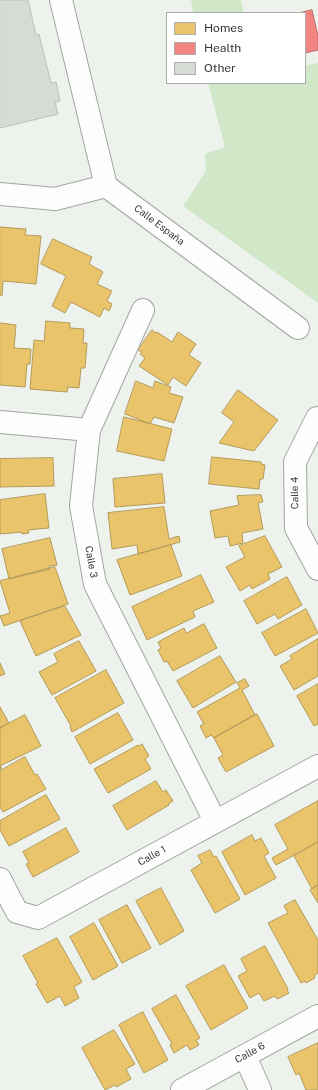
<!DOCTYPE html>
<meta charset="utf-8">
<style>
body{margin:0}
#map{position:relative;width:318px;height:1090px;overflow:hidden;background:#edf2ec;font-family:"Public Sans",sans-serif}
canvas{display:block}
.legend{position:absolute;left:166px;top:12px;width:140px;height:72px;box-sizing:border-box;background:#fff;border:1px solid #aeafad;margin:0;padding:5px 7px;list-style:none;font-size:12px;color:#343732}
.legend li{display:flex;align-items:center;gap:8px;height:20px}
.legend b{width:20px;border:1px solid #aeafad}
</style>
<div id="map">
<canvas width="318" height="1090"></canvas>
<ul class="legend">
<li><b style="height:11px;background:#e9c46a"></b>Homes</li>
<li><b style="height:11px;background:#f28482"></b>Health</li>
<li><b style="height:11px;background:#d7dbd5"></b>Other</li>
</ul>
</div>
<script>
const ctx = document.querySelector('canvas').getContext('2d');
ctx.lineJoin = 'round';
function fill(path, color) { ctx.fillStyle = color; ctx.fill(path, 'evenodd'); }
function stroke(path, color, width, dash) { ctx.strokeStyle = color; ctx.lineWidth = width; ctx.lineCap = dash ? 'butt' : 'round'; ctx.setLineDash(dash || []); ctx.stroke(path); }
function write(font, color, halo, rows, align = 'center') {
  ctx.font = font + ' "Public Sans",sans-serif'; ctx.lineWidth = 4; ctx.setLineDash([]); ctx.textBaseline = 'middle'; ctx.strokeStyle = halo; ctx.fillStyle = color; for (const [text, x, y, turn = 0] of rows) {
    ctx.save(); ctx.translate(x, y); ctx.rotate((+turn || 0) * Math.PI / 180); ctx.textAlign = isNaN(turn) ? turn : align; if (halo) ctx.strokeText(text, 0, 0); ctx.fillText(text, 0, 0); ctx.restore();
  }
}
const green = new Path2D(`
 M 191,0 L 241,0 L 244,13 L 193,13 Z
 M 318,63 L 318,303 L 183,206 L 206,171 L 205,154 L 225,147 L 208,83 L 305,83 L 305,66 Z`);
const homes = new Path2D(`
 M 0,227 L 26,229 L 25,235 L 41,236 L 36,284 L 3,281 L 2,296 L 0,295 Z
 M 53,239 L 92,257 L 89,264 L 103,272 L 97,284 L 112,291 L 107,301 L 112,304 L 109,311 L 104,308 L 100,317 L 71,302 L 65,313 L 52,306 L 66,276 L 41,264 Z
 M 46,321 L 70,323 L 70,328 L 84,329 L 83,343 L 87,343 L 85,368 L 81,368 L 79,388 L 68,387 L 67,392 L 30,389 L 34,340 L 44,341 Z
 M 0,323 L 16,325 L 14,348 L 31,349 L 30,364 L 27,364 L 25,387 L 0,385 Z
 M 152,330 L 156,333 L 157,332 L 172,342 L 178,332 L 196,344 L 189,355 L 201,363 L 186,386 L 173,377 L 168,385 L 139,366 L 145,358 L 140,354 L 142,352 L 138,350 Z
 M 136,381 L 153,388 L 155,381 L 171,387 L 169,393 L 183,397 L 174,423 L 154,417 L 150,424 L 148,423 L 125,414 Z
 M 238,390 L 278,420 L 254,451 L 219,443 L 234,422 L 222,413 Z
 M 124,417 L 172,429 L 164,461 L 117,451 Z
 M 212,457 L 261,462 L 261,464 L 265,465 L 263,479 L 260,479 L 259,489 L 209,484 Z
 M 53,458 L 54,486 L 0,487 L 0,459 Z
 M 162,474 L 165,503 L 115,507 L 113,479 Z
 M 45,494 L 49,528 L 28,530 L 29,533 L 22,534 L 22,532 L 0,534 L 0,500 Z
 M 261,495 L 263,502 L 258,503 L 263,529 L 242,533 L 243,543 L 230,546 L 228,536 L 215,538 L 210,511 L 239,505 L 237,496 Z
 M 164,507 L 169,539 L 179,536 L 180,542 L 138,554 L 137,545 L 112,549 L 108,513 Z
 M 265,536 L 282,567 L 268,574 L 270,579 L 252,589 L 250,585 L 240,591 L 226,567 L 245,557 L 239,546 Z
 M 50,538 L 57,565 L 49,566 L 50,569 L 9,579 L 2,549 Z
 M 171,545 L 182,576 L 130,595 L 117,560 Z
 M 55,567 L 68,604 L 4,626 L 0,616 L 10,613 L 0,581 Z
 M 201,575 L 214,602 L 193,611 L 195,617 L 147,640 L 132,607 Z
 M 287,577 L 302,605 L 278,619 L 275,614 L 257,624 L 244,601 Z
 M 65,606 L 81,635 L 36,656 L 20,621 Z
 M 306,609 L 318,633 L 275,656 L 262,633 Z
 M 204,624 L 217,648 L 173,671 L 167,661 L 164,662 L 158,650 L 161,648 L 158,642 L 184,628 L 186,633 Z
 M 318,639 L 318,676 L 294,690 L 280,666 L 292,659 L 290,656 Z
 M 79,641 L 96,671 L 52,695 L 39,672 L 58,662 L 54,654 Z
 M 220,656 L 236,682 L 193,708 L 177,681 Z
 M 0,663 L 5,674 L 0,676 Z
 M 106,670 L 124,703 L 72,732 L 70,727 L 71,726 L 55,698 Z
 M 245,679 L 249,686 L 242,690 L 255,715 L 214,738 L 211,735 L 206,738 L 200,726 L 204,724 L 197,712 L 240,688 L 237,683 Z
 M 318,684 L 318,724 L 314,726 L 297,696 Z
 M 0,707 L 9,723 L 0,728 Z
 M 118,713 L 133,740 L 90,764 L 75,737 Z
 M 257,714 L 274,746 L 226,772 L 218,758 L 223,755 L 214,738 Z
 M 25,715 L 41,746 L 0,766 L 2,768 L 0,769 L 0,728 Z
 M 142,744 L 149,756 L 145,759 L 151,769 L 108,793 L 94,769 L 138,745 L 139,746 Z
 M 25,757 L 35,775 L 37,774 L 46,789 L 3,812 L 0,807 L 0,771 Z
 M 156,781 L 163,792 L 166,790 L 173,801 L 168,804 L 169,805 L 127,830 L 113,806 Z
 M 46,795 L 60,819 L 9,846 L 0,830 L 0,821 Z
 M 318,801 L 318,842 L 276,865 L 272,858 L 288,849 L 275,825 Z
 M 66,828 L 79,852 L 33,877 L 26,864 L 29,863 L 23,852 Z
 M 252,835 L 255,841 L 261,838 L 269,853 L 264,856 L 276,878 L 245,895 L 222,852 Z
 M 318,842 L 318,885 L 312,889 L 294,856 Z
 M 210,850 L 214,857 L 216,856 L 240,899 L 215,913 L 191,870 L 202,863 L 198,856 Z
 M 318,885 L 318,903 L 310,890 Z
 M 161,888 L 184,931 L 160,945 L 136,901 Z
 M 295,900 L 318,940 L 318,973 L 314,976 L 315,978 L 306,983 L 305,981 L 301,983 L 268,923 L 288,913 L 284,906 Z
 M 127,905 L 151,948 L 122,963 L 99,920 Z
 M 94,923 L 118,966 L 93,980 L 70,937 Z
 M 57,938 L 82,982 L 74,987 L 79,998 L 65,1006 L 60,996 L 47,1003 L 36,984 L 38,983 L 23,956 Z
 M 265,946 L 288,989 L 287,990 L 289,993 L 277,999 L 275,996 L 264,1001 L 259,993 L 250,998 L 238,976 L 247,971 L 241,959 Z
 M 224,965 L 248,1008 L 211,1030 L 186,986 Z
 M 176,995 L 200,1038 L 196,1040 L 199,1045 L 190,1050 L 187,1045 L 174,1053 L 170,1045 L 172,1044 L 152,1009 Z
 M 143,1012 L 168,1060 L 144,1073 L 119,1025 Z
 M 114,1030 L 135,1064 L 126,1069 L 131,1079 L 116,1087 L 115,1085 L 105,1090 L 82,1048 Z
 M 318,1043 L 318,1090 L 306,1090 L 299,1073 L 296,1075 L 288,1057 Z`);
const health = new Path2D(`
 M 312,10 L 318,36 L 318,50 L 305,53 L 305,13 L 299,13 Z`);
const building = new Path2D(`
 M 0,0 L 28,0 L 36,35 L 39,34 L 51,83 L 56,82 L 60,101 L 55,102 L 58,114 L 0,128 Z`);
const street = new Path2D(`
 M 61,0 L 106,186
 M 0,194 L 55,199 L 106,186 L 298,328
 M 143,310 L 89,430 L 81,506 L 95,584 L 215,821
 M 317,418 L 295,462 L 296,528 L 318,569
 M 0,422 L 89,430
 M 0,879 L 17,912 L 38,918 L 318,766
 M 245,1056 L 260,1090
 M 182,1090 L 318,1016`);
const streetNames = [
 ["Calle España",159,225,37],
 ["Calle 4",295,493,-91],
 ["Calle 3",91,562,80],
 ["Calle 1",152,856,-29],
 ["Calle 6",250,1053,-29]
];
fill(green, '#d0e8c8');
fill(homes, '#e9c46a');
stroke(homes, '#b39a59', 1);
fill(health, '#f28482');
stroke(health, '#b96d6a', 1);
fill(building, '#d7dbd5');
stroke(building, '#bcc0bb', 1);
stroke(street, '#a2a6a1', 24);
stroke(street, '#fcfdfc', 22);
write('10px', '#343732', '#fff', streetNames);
</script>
